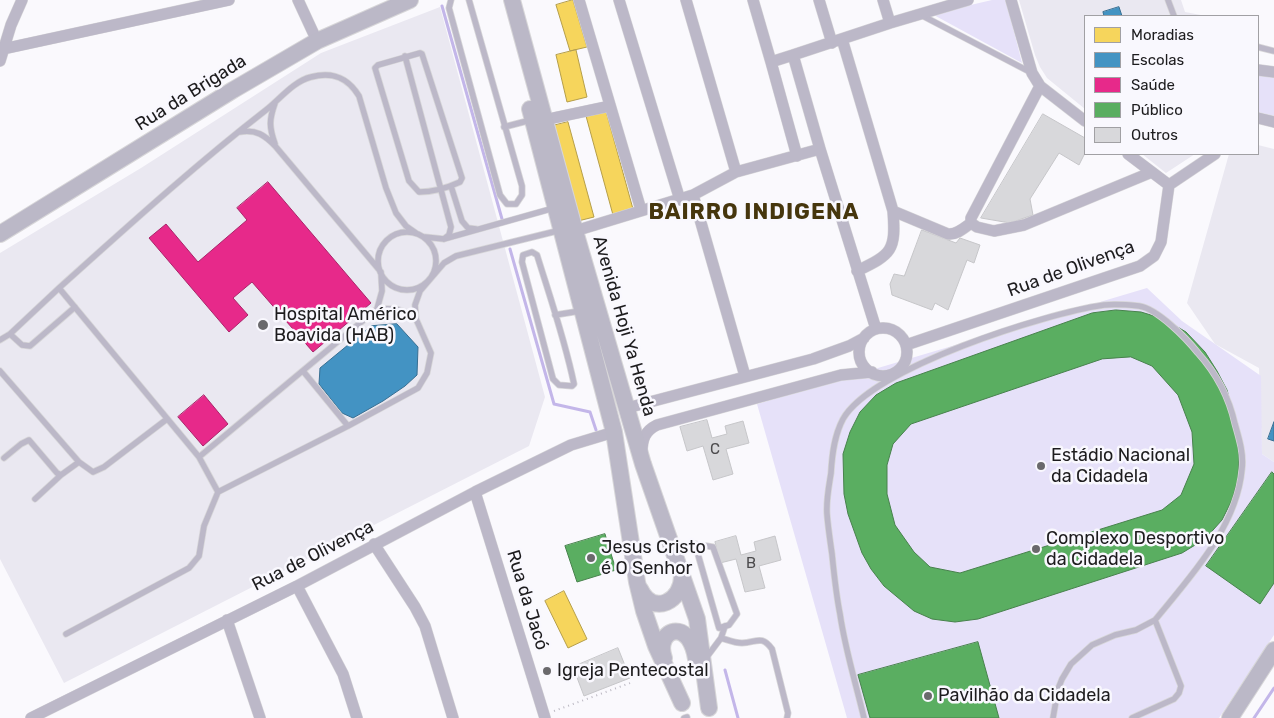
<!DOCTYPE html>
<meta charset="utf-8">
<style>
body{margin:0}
#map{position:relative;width:1274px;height:718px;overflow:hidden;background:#faf9fd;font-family:Rubik,sans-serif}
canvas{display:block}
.legend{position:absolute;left:1084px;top:15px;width:175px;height:140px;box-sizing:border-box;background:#f9f8fe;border:1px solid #a1a0a4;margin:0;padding:6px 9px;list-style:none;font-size:15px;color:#1d1c1e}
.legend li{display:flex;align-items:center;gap:10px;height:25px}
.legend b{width:25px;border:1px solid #a1a0a4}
</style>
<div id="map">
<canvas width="1274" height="718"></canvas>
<ul class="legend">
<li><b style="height:14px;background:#f6d55c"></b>Moradias</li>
<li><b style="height:14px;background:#4393c3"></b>Escolas</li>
<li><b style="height:14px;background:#e7298a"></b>Saúde</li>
<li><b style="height:14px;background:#5aae61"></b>Público</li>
<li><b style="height:14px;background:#d8d8db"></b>Outros</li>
</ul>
</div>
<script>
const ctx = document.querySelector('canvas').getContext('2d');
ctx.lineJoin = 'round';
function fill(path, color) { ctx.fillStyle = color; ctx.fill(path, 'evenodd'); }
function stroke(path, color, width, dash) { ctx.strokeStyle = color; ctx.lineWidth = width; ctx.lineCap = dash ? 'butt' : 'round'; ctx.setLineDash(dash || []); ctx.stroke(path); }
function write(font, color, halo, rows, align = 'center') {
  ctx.font = font + ' Rubik,sans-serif'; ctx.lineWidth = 5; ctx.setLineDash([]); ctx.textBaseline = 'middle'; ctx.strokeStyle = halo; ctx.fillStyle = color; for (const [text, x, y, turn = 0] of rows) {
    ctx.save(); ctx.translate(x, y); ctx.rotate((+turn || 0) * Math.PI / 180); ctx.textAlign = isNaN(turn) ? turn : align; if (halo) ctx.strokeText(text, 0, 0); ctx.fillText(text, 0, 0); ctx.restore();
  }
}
const built = new Path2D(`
 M 1019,0 L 1181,0 L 1185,12 L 1206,16 L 1085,16 L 1085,109 L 1047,78 L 1040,67 L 1035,55 Z
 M 440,7 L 545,397 L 529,446 L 64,683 L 0,559 L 0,253 L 141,168 L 321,53 Z
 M 1258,145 L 1274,149 L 1274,462 L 1262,454 L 1259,368 L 1215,344 L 1187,303 L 1229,154 L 1258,154 Z
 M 1142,154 L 1195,154 L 1166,173 Z`);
const green = new Path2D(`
 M 992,0 L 1006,0 L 1022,63 L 932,14 Z
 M 1274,75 L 1274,116 L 1258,112 L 1258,76 Z
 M 1147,288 L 1182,321 L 1261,376 L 1262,454 L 1274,462 L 1274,635 L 1219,718 L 847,718 L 757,404 Z`);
const homes = new Path2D(`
 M 573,0 L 587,47 L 570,51 L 556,5 Z
 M 576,50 L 587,97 L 567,102 L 556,55 Z
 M 606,111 L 633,209 L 613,215 L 586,116 Z
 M 568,122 L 594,217 L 578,221 L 552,126 Z
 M 564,591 L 587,639 L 568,648 L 545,601 Z`);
const schools = new Path2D(`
 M 1119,7 L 1122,16 L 1104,16 L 1103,12 Z
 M 397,324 L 418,347 L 417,375 L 405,386 L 383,401 L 353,418 L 342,413 L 319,384 L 320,368 L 371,326 Z
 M 1274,422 L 1274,441 L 1268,439 Z`);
const health = new Path2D(`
 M 268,182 L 371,303 L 313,352 L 252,282 L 233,298 L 248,315 L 229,332 L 149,238 L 166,224 L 198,262 L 247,220 L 237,208 Z
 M 204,395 L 228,424 L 203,446 L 178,417 Z`);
const public = new Path2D(`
 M 1116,310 L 1141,312 L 1164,319 L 1186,332 L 1205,352 L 1217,371 L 1227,390 L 1233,413 L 1237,436 L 1239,458 L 1238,479 L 1232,500 L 1222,520 L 1205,539 L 1182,553 L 978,619 L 955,622 L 932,619 L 914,611 L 884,586 L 871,569 L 862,553 L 848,514 L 844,494 L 843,454 L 850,432 L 860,412 L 876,395 L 896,383 L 1092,313 ZM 1131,357 L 1152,366 L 1178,395 L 1192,432 L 1194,464 L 1181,495 L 1162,510 L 960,573 L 930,567 L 914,552 L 895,525 L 887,494 L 887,465 L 893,444 L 911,424 L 1102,359 Z
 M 1272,472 L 1274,474 L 1274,583 L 1260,604 L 1206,566 Z
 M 605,534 L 616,570 L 577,582 L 565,546 Z
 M 978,642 L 999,718 L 870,718 L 858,675 Z`);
const stream = new Path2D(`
 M 442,6 L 502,219
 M 510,249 L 554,404 L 590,412 L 596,430
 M 725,670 L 738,718
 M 1254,718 L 1274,688`);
const building = new Path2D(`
 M 1043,114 L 1085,138 L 1085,153 L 1079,165 L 1059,153 L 1030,199 L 1033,215 L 1010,223 L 981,218 Z
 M 922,230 L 956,243 L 960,238 L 980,245 L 974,263 L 967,260 L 948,310 L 935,303 L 932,310 L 892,295 L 890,284 L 894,274 L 904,276 Z
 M 707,420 L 712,438 L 727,434 L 725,426 L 743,421 L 749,443 L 726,449 L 733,474 L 713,480 L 703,446 L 687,451 L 680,427 Z
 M 736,536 L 741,555 L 756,551 L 754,542 L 775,536 L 781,560 L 759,566 L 765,588 L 745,592 L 736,559 L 720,563 L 715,542 Z
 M 618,648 L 630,678 L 584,696 L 573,667 Z`);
const path = new Path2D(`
 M 554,711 L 633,682`);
const lane = new Path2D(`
 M 451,0 L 449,8 L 500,195 L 507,204 L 516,204 L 522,195 L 522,186 L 469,0
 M 1168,0 L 1174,16
 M 921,15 L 1030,72
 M 1258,47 L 1274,51
 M 420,53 L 422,54 L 462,178 L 460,182 C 447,188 433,192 419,192 L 409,181 L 375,68 L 378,65 Z
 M 405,56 L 451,227 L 449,235 L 444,239
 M 275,103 C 269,120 269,127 275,144
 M 504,127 L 531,120
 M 451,186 L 462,221 L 468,228 L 476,229
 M378 261a29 29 0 1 1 58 0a29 29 0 1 1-58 0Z
 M 425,237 L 444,239 L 554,208
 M 532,252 L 537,255 C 550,297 565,340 574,384 L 572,386 L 559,385 L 553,379 L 522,262 L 523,255 Z
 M 377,309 C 394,308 402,308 416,319
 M 555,315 L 580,311
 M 10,334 L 22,345 L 30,346 L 75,307
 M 0,340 L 10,334 L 59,288
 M 0,371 L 79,462 L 93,472 L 104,467 L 167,419
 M 303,371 L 348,426
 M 199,457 L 59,288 C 127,227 194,166 266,110 C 280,99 294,81 311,77 C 333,71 348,78 359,96 L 386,188 L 396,213 L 406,226 L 416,233
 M 4,458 L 21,444 L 29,440 L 57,473 L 61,475 L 79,462
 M 218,492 L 199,457 L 377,309 L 382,291 L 381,272 L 276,147 C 265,135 256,129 239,132
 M 35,499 L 61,475
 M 695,544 L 713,547 L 737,614 L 729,625 L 719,628 Z
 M 66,634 L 189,568 L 199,556 L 204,526 L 218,492 L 348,426 L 418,388 L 427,373 L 431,353 L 416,319 L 415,305 L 420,291 L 444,263 L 456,256 L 561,230
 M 721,638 C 728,640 735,643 742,643 C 756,643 761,634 772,649 L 788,713 L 787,718
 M 706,658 L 721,638 L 725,626
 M 684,718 L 687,717
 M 864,718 C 856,684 845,649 840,614 C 836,594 834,574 832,554 C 830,540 828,527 827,514 C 826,500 829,486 831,473 C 832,455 834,436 843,419 C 872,368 1046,313 1104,305 C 1115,304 1129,305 1139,306 C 1158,309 1186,338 1198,353 C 1216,373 1229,397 1235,424 C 1239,438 1244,454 1242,469 C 1237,527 1190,577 1155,620
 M 1053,718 L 1058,689 L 1062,679 L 1071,664 L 1092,645 L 1115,635 L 1136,630 L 1155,620 L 1181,686 L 1179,693 L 1174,699 L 1132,718`);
const street = new Path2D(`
 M 298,0 L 317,41
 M 579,0 L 641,210
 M 619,0 L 680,200
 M 686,0 L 736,172
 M 753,0 L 771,62
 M 819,0 L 832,43
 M 883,0 L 890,23
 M 1011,0 L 1032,73 L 1040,86 L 1085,121
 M 842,39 L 893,211 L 948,234 C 957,235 964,228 971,223
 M 3,49 L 229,0
 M 793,55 L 890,23 L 968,0
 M 0,61 L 11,25 L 22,0
 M 1258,70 L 1274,72
 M 1258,118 L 1274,122
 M 544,120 L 610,106
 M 820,149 L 876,329
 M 1128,154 L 1169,185
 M 693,195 L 745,376
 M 971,223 L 977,227 L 994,231 L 1024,225 L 1152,172
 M 971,223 L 971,218 L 1040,86
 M 575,231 L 693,195 L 736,172 L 820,149 L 793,55 L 771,62 L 797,156
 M 857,271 C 892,254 896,251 893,211
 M859 352a24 24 0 1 1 48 0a24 24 0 1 1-48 0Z
 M 906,345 L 1140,266 L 1154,256 L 1161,242 L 1169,185 L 1215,154
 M 627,408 L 813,359 L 849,346 L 864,338
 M 642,452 C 642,439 645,431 657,425 L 841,375 L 872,372
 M 475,492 L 545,718
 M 374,544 L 415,607 L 425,626 L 453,718
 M 297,586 L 343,674 L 357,718
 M 227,620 L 260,718
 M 31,718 L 297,586 L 475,492 L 571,445 L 614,432`);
const secondary = new Path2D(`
 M 512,0 L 575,231 L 643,464 L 697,619 L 709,708
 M 530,109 L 614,432 L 637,582 L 644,611 L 656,646 L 682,703
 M 0,234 L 233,90 L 317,41 L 410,0
 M 640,589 C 653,617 683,601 682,575
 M 664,658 C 656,636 676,622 689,639 C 693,645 695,652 696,659
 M 1230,718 L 1274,650`);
const markers = [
 [263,325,6,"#6a696c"],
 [1041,466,5,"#6a696c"],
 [1036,549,5,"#6a696c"],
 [591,558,5,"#6a696c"],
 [547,671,5,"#6a696c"],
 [928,696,5,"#6a696c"]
];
const numberNames = [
 ["C",715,450],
 ["B",751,564]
];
const streetNames = [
 ["Rua da Brigada",191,93,-32],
 ["Rua de Olivença",1071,269,-20],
 ["Avenida Hoji Ya Henda",624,326,74],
 ["Rua de Olivença",313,556,-27],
 ["Rua da Jacó",527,600,73]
];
const poiNames = [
 ["Hospital Américo",274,315],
 ["Boavida (HAB)",274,336],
 ["Estádio Nacional",1051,456],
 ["da Cidadela",1051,477],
 ["Complexo Desportivo",1046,539],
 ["da Cidadela",1046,560],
 ["Jesus Cristo",601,548],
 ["é O Senhor",601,569],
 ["Igreja Pentecostal",557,671],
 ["Pavilhão da Cidadela",938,696]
];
const districtNames = [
 ["BAIRRO INDIGENA",754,213]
];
fill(built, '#eae8f1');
fill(green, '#e6e1f9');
fill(homes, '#f6d55c');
stroke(homes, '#b59e49', 1);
fill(schools, '#4393c3');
stroke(schools, '#386f92', 1);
fill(health, '#e7298a');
stroke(health, '#aa256a', 1);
fill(public, '#5aae61');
stroke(public, '#48824d', 1);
stroke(stream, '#c3b6e9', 3);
fill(building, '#d8d8db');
stroke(building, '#c6c6c9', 1);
stroke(lane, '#d7d6d8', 7);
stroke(street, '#d7d6d8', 12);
stroke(secondary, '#d7d6d8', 18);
stroke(path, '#bcb9c3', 2, [1, 4]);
stroke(lane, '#bcb8c8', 5.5);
stroke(street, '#bcb8c8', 11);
stroke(secondary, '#bbb8c7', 16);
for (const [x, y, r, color] of markers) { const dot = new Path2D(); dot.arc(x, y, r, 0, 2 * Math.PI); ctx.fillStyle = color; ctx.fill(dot); stroke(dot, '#f9f8fe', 2); }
write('15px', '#4c4b4d', null, numberNames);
write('18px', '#1d1c1e', '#f9f8fe', streetNames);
write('18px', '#1d1c1e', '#f9f8fe', poiNames, 'left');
ctx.letterSpacing = '1px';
write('bold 22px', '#46360d', '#f9f8fe', districtNames);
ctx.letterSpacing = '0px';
</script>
